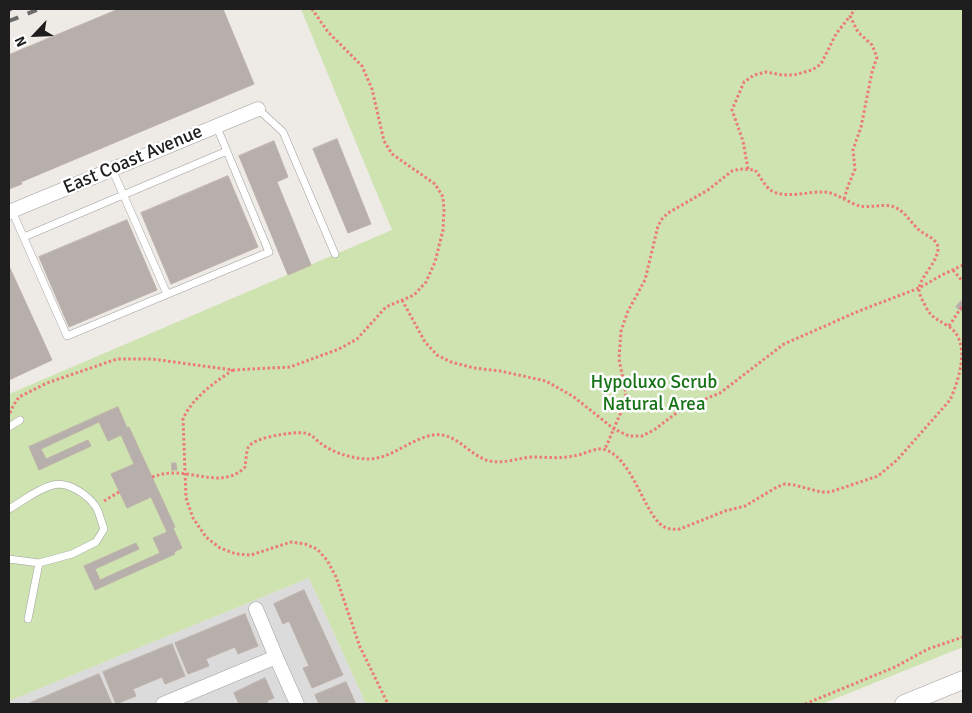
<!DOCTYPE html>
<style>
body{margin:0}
#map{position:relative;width:972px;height:713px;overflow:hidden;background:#eeeae5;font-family:Signika,sans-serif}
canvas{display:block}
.frame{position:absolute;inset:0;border:10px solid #1e1e1e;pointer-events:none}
.north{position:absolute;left:10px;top:10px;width:50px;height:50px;-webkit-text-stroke:4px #fff;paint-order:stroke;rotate:245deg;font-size:14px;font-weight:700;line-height:20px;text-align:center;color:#1e1e1e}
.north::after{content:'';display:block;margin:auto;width:18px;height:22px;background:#1e1e1e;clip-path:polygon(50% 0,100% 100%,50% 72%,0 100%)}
</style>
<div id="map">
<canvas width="972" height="713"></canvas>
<div class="frame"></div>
<div class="north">N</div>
</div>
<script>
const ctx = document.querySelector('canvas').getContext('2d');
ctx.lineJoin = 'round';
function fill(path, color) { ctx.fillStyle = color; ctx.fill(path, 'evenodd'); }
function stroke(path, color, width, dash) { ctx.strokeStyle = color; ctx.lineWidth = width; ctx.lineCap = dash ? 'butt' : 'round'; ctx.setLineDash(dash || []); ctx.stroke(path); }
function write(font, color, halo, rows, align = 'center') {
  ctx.font = font + ' Signika,sans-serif'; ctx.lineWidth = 5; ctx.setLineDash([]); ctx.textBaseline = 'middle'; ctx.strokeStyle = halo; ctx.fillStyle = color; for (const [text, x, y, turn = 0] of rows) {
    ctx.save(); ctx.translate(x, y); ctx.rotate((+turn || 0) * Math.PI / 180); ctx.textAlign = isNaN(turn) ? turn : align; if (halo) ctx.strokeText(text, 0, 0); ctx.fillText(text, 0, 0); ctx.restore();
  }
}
const residential = new Path2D(`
 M 309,578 L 366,704 L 9,704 L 9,701 Z`);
const grass = new Path2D(`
 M 301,9 L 963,9 L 963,647 L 822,704 L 366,704 L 309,578 L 9,701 L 9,394 L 392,230 Z`);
const building = new Path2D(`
 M 119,9 L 223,9 L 254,84 L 21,182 L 22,184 L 9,189 L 9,55 Z
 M 337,139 L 371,224 L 348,233 L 313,149 Z
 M 274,141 L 288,177 L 277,182 L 311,265 L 288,275 L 239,156 Z
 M 228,176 L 258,247 L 171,284 L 141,213 Z
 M 127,220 L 157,290 L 69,327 L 39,257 Z
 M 9,266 L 52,360 L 9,380 Z
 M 961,301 L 963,302 L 963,312 L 956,307 Z
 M 118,407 L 127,428 L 129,427 L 175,527 L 173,528 L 182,548 L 174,552 L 175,554 L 95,590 L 84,566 L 136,543 L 139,549 L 95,569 L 100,580 L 160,553 L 153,538 L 167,532 L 151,497 L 127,508 L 111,474 L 134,464 L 121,435 L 108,441 L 99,422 L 41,449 L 46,459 L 88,440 L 91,446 L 39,470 L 29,447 Z
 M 172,463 L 176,463 L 177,470 L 172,470 Z
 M 304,590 L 343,675 L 312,688 L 303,668 L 309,666 L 289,621 L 283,624 L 274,604 Z
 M 245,614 L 258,646 L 238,654 L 235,647 L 206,659 L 209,666 L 188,674 L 175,643 Z
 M 172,644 L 185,676 L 165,684 L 162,677 L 133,689 L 136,696 L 116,704 L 103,672 Z
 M 99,674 L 112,704 L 31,704 L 30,703 Z
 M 265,678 L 274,698 L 267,701 L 268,704 L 239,704 L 234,693 Z
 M 346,682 L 356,704 L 319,704 L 315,695 Z`);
const path = new Path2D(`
 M 748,169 L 743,141 L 732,110 L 744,82 L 754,75 L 766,72 L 782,75 L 794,75 L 812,70 L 821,64 L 836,34 L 850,16
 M 844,199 L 848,186 L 855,169 L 853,150 L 861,127 L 872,72 L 877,57 L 872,45 L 858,32 L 850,16 L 855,9
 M 953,270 L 963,282
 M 402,300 L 425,342 L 437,355 L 451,362 L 474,368 L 500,371 L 546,381 L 574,397 L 614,429 L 629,436 L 642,436 L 654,430 L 683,408 L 720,393 L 784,344 L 859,311 L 919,288 L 942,275 L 963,265
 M 949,326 L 963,305
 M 233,370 C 215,382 192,398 183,419 L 186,498 L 193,518 L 206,537 L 220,548 L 236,554 L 251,555 L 291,542 L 305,544 L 317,549 L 327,560 L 336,577 L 360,647 L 388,704
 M 10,413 L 13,406 L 19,397 L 47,383 L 117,359 L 152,359 L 233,370 L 290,367 L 339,349 L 357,339 L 386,307 L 414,295 L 426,282 L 435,262 L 443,230 L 444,210 L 443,197 L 435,184 L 392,154 L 384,141 L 372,89 L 362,66 L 328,32 L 312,9
 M 152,477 C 159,475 165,473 172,473 C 196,472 225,488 245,467 C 246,461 246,453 248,448 C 252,438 283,434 293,433 C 314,431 311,438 326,447 C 338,454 352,458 366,459 C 391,460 409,439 433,435 C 456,431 470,457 490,461 C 504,464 518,458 532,457 C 546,457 560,459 573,456 C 584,455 596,446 606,450 C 631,459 642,505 659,523 C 665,529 672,530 680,529 L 725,511 L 745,506 L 777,487 L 785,484 L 794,485 L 821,492 L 830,492 L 878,476 L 897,460 L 950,400 C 959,380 972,341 948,326 C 939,320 931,318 926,307 C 923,301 919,295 919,289 C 920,276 943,257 937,244 C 933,237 925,235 919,230 C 910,222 904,209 891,206 C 881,204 870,208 860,206 C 848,203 837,193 825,192 C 809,191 787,199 772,191 C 765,187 760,176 755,170 L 740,169 L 732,171 L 708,190 L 668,213 L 662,219 L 658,226 L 645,280 L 628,311 L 621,331 L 619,359 L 626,394 L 621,412 L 605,449
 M 104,501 L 119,492
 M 805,704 L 895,667 L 928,649 L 963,637`);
const service = new Path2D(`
 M 258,109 L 283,132 L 335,254
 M 112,169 L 167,294
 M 12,211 L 67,336 L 269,252 L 216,125
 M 24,237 L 227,151
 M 9,427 L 20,420
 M 9,509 C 23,501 37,489 53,485 C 68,481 88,495 96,507 C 100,514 101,522 104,529 L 96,542 L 72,554 L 39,563 L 9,559
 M 28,619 L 39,563`);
const minor = new Path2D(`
 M 9,212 L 258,109
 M 256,609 L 276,657
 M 163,704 L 276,657 L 297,704`);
const tertiary = new Path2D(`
 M 904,704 L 963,680`);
const rail = new Path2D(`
 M 9,10 L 11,9
 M 9,21 L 39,9`);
const streetNames = [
 ["East Coast Avenue",133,160,-23]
];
const parkNames = [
 ["Hypoluxo Scrub",654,383],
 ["Natural Area",654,405]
];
fill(residential, '#dcdbdb');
fill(grass, '#cee3b0');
fill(building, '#b7afab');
stroke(building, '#beb1a9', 1);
stroke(service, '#9f9f9f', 8);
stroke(minor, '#9f9f9f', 15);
stroke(tertiary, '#9f9f9f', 19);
stroke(path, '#ec7a79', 3, [2.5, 2.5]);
stroke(service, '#fff', 7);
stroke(minor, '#fff', 14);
stroke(tertiary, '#fff', 18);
stroke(rail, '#6c6c6c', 4, [10, 10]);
write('19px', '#1e1e1e', '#fff', streetNames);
write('19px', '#177216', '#fff', parkNames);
</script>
